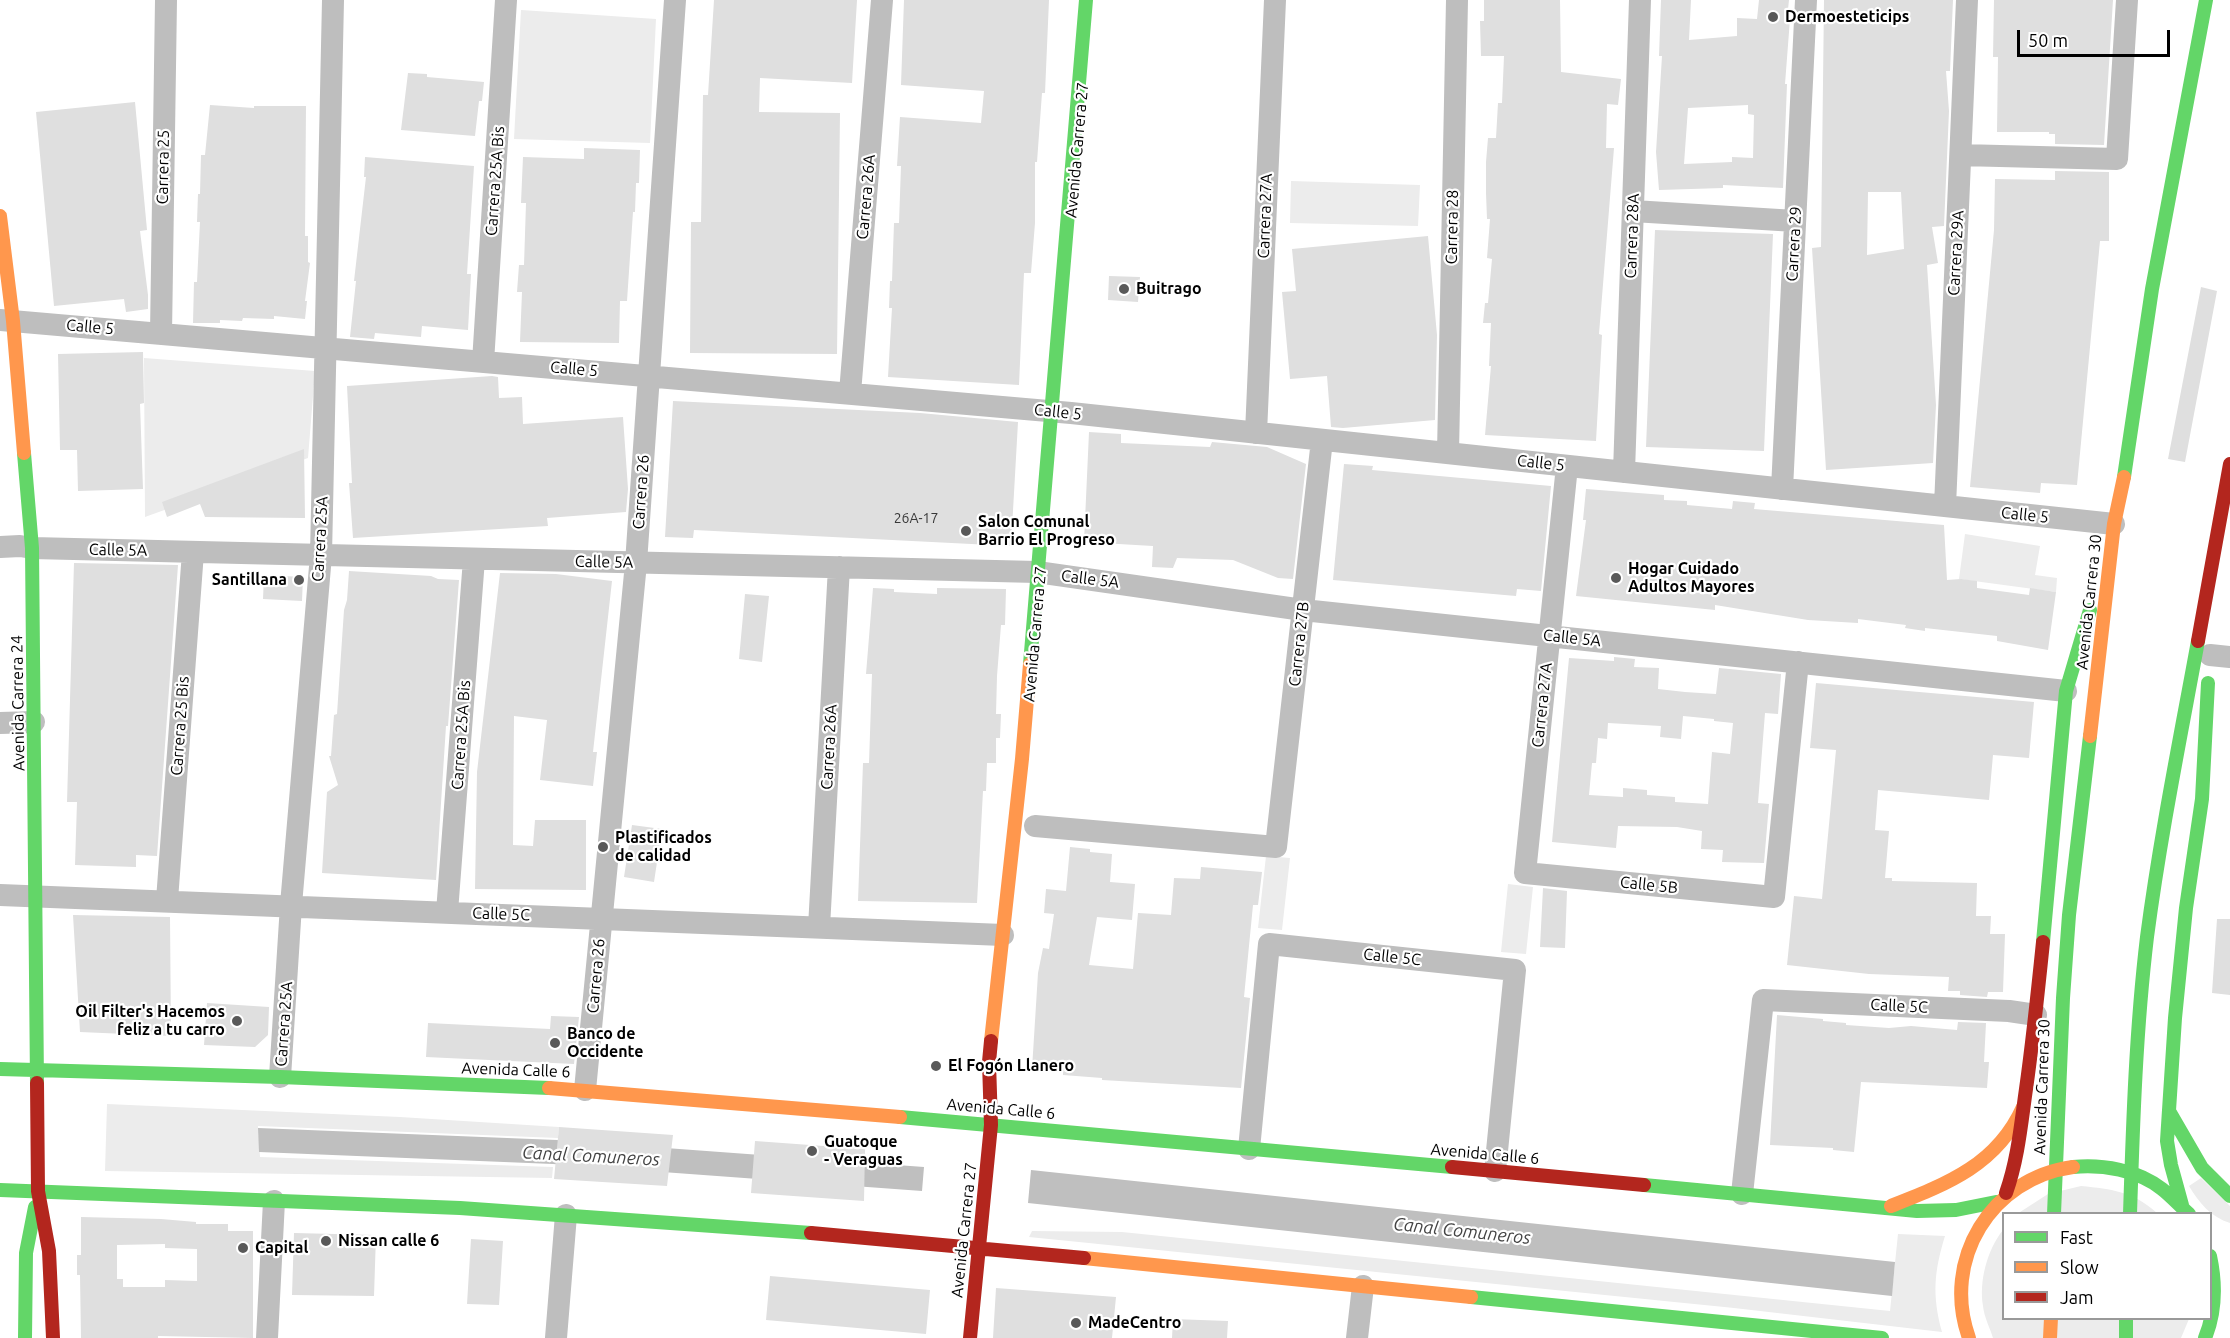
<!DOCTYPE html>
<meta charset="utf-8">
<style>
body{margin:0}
#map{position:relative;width:2230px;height:1338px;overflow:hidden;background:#fff;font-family:Ubuntu,sans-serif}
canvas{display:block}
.legend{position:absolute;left:2002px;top:1212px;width:210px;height:108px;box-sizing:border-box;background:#fff;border:2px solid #999;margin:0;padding:8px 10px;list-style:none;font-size:18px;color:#000}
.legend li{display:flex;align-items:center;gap:12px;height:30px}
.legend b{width:30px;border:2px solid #999}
.scale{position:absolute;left:2017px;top:30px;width:153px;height:27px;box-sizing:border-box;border:3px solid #000;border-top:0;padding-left:8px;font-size:18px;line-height:21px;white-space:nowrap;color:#000;-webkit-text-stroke:4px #fff;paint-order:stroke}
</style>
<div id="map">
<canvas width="2230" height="1338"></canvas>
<ul class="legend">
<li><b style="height:8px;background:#63d668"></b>Fast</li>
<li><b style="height:8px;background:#ff974d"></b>Slow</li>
<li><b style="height:8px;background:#b3261e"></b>Jam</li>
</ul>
<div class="scale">50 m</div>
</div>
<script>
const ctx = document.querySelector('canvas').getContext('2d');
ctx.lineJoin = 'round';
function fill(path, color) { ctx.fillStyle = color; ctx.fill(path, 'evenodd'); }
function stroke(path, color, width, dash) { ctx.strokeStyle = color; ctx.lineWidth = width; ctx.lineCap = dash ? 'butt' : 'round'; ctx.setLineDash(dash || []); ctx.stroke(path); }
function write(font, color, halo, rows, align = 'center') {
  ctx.font = font + ' Ubuntu,sans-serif'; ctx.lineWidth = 4.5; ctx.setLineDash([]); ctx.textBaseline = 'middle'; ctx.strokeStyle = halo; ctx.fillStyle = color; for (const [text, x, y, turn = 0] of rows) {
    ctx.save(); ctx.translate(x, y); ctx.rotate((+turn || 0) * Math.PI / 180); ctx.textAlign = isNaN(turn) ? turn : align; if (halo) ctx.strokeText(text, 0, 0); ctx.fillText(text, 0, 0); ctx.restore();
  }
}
const green = new Path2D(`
 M 521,10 L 656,19 L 650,143 L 514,139 Z
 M 1291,181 L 1420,185 L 1418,226 L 1290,223 Z
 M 144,358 L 315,371 L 308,458 L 145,517 Z
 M 1965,534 L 2040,546 L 2035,575 L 2057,578 L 2056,592 L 1959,579 Z
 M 1266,856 L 1290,858 L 1282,930 L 1258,928 Z
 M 1508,884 L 1533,887 L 1526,954 L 1501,952 Z
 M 107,1104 L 400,1117 L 559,1127 L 558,1138 L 258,1126 L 260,1157 L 553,1167 L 552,1178 L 105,1171 Z
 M 2201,1178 L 2230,1206 L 2230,1223 C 2211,1217 2199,1203 2189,1186 Z
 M 2081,1186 C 2112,1189 2134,1192 2157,1213 L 2017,1214 L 2048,1194 Z
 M 2003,1230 L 2004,1318 L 2189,1319 L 2181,1338 L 1993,1338 C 1990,1328 1984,1317 1983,1306 C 1979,1281 1987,1250 2003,1230 Z
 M 1032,1231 L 1122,1232 L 1890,1311 L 1898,1234 L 1945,1236 C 1934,1272 1932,1295 1942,1332 L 1734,1308 L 1029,1237 Z`);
const water = new Path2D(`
 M 258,1128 L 557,1140 L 924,1167 L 922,1191 L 553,1164 L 259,1152 Z
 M 1031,1170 L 1895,1262 L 1892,1296 L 1028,1203 Z`);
const building = new Path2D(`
 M 714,0 L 857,0 L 852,83 L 760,78 L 759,112 L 840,113 L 837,354 L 690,353 L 691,222 L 701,222 L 703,95 L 708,95 Z
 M 904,0 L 1049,0 L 1045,93 L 1042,93 L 1037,162 L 1035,162 L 1035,223 L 1031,273 L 1024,273 L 1019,385 L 888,377 L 892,308 L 889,308 L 890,281 L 892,281 L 894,223 L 899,223 L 901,166 L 897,166 L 900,117 L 981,123 L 984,91 L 901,85 Z
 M 1484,0 L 1560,0 L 1561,72 L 1621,79 L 1618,105 L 1607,104 L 1606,148 L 1614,148 L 1599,334 L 1602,335 L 1596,441 L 1485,435 L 1491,366 L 1489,366 L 1491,323 L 1483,323 L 1485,303 L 1488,303 L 1492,259 L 1487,258 L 1490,219 L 1487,219 L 1486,193 L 1486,162 L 1488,138 L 1496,138 L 1498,103 L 1502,103 L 1504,56 L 1481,56 L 1480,21 L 1484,21 Z
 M 1661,0 L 1691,0 L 1689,40 L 1737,36 L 1737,18 L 1757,19 L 1759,0 L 1789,0 L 1787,19 L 1790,19 L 1785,84 L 1787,84 L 1783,188 L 1723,185 L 1723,188 L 1659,190 L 1656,152 L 1662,56 L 1659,56 ZM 1748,105 L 1748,114 L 1754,115 L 1753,158 L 1732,157 L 1732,162 L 1684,164 L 1688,108 Z
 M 1824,0 L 1953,0 L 1950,71 L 1946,71 L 1949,111 L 1944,226 L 1932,227 L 1938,263 L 1927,265 L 1936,405 L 1933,463 L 1826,470 L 1812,248 L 1821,247 ZM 1868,192 L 1901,192 L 1904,249 L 1867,255 Z
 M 1994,0 L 2113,0 L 2104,145 L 2055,144 L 2055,134 L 2049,134 L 2049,132 L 1997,132 L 1998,57 L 1993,57 Z
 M 408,73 L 427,74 L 427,77 L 484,82 L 482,101 L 479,101 L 475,136 L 401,130 Z
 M 135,102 L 147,230 L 140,231 L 148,295 L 148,309 L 126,312 L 124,299 L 54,306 L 36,112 Z
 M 210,105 L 254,108 L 254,106 L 306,106 L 305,236 L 308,236 L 308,262 L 310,263 L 305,301 L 307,301 L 305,319 L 274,316 L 274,319 L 243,318 L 242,321 L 220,320 L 220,323 L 193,323 L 194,282 L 197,282 L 200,222 L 197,222 L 198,194 L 200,194 L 201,155 L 205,155 Z
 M 584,148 L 640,150 L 639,183 L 636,183 L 635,212 L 633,212 L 627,301 L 620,301 L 619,343 L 520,342 L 522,292 L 517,292 L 519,265 L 524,265 L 526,203 L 521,203 L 523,157 L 584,159 Z
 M 365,157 L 474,166 L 467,274 L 471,274 L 468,330 L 422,326 L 421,337 L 375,333 L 374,339 L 350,337 L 356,281 L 354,281 L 366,177 L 364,177 Z
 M 2055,171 L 2109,172 L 2109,241 L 2100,241 L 2077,485 L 2041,483 L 2040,493 L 1970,487 L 1994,230 L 1995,179 L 2055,180 Z
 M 1655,230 L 1773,234 L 1764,451 L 1646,447 Z
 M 1428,236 L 1437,335 L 1435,420 L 1343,428 L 1331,427 L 1327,376 L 1290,379 L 1282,292 L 1296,291 L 1292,249 Z
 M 1109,276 L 1140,277 L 1138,302 L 1108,300 Z
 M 2201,287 L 2217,291 L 2185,462 L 2168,459 Z
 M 143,352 L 144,403 L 140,404 L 143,489 L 78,491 L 77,450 L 60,450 L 58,354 Z
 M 492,376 L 498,377 L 499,398 L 522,397 L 523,424 L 623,417 L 628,489 L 626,512 L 547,518 L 548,526 L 353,538 L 349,483 L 352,483 L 347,386 Z
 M 673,401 L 920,413 L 1018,422 L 1011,546 L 694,530 L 693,538 L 665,537 Z
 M 1089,432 L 1121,434 L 1121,443 L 1210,447 L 1212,442 L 1267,447 L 1306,464 L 1293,579 L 1278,578 L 1233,560 L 1177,558 L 1173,568 L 1152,567 L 1153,546 L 1084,542 Z
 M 304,449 L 305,518 L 205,517 L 200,504 L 167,517 L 162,502 Z
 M 1344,464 L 1373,466 L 1372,470 L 1551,486 L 1541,591 L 1517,589 L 1516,596 L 1333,580 Z
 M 1586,489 L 1664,495 L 1664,500 L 1687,501 L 1687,505 L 1732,509 L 1733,501 L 1755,503 L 1754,509 L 1944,525 L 1947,580 L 1961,579 L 1977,581 L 1977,588 L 2029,595 L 2030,588 L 2056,592 L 2048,650 L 1997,641 L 1997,636 L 1925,628 L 1925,631 L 1905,628 L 1906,625 L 1858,619 L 1858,623 L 1808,620 L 1715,605 L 1715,610 L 1576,596 L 1586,520 L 1583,520 Z
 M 74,563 L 178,565 L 157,856 L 136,855 L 136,867 L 75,865 L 77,802 L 67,802 Z
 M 349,571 L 431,576 L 438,579 L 459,580 L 448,726 L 446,726 L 436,880 L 322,873 L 327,792 L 338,785 L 329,756 L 331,756 L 334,715 L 337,714 L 344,610 L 347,600 Z
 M 500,573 L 556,574 L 612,581 L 593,752 L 597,752 L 593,786 L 540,780 L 547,720 L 514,716 L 513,845 L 533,846 L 535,820 L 586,820 L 586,890 L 475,889 L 477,772 Z
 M 264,575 L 303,577 L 302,601 L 263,599 Z
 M 873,588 L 894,589 L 894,592 L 937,594 L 937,588 L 1006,589 L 1005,625 L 1001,625 L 997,676 L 996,714 L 1001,714 L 1000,738 L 996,738 L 996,763 L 987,763 L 986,791 L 983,791 L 977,903 L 858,901 L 863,763 L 869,763 L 872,674 L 866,674 Z
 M 745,594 L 769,596 L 762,662 L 739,659 Z
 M 1614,657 L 1635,659 L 1634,667 L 1659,668 L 1658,689 L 1685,692 L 1716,694 L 1719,668 L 1781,674 L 1778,714 L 1765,713 L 1758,803 L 1769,804 L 1764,863 L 1722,862 L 1723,850 L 1701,849 L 1702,831 L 1677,827 L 1618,826 L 1616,848 L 1552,842 L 1569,658 L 1614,661 ZM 1683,716 L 1714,719 L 1714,721 L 1733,723 L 1730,754 L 1712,752 L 1708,804 L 1675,802 L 1675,797 L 1647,795 L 1647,790 L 1623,788 L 1623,797 L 1589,795 L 1592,763 L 1596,763 L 1598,738 L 1607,739 L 1608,723 L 1661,726 L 1660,737 L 1681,739 Z
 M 1816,683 L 2034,702 L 2029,758 L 1993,755 L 1989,800 L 1878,790 L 1875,830 L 1889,831 L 1885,878 L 1892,878 L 1892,881 L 1977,883 L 1976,916 L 1991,916 L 1990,934 L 2005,934 L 2003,992 L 1988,992 L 1987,997 L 1960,995 L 1960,991 L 1948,991 L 1949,977 L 1869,974 L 1787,965 L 1794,896 L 1822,899 L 1836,750 L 1810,748 Z
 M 632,825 L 662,829 L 654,882 L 624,877 Z
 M 1070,847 L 1090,849 L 1090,852 L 1112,854 L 1110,882 L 1135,884 L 1132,920 L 1097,917 L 1089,965 L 1133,969 L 1138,913 L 1171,915 L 1174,878 L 1200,879 L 1201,867 L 1262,872 L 1258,905 L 1253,905 L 1244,997 L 1250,998 L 1241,1088 L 1102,1080 L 1102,1078 L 1063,1075 L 1063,1070 L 1032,1069 L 1038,973 L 1043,948 L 1049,949 L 1054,914 L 1044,913 L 1046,889 L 1066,891 Z
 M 1543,888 L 1567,891 L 1565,948 L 1540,947 Z
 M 73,915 L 170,917 L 171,1036 L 80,1032 Z
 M 2217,919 L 2230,919 L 2230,995 L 2212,993 Z
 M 207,1003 L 269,1007 L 268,1035 L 255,1047 L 204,1045 Z
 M 1777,1015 L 1823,1019 L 1823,1021 L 1846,1023 L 1846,1025 L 1889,1028 L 1911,1026 L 1957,1030 L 1958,1022 L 1986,1023 L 1984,1062 L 1989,1062 L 1987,1088 L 1861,1082 L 1854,1152 L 1833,1150 L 1833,1148 L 1770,1145 Z
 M 551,1016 L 579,1017 L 574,1064 L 426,1057 L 428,1023 L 550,1029 Z
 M 559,1127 L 673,1135 L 667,1186 L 554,1179 Z
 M 755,1141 L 865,1149 L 864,1201 L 751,1193 Z
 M 81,1217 L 161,1219 L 196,1222 L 196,1224 L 228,1224 L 228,1231 L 253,1231 L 253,1338 L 158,1336 L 158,1338 L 81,1338 L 80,1275 L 77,1275 L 77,1255 L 81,1255 ZM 165,1244 L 165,1248 L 197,1249 L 197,1281 L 165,1280 L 165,1287 L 123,1287 L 123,1279 L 117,1279 L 117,1245 Z
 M 294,1233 L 376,1235 L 374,1296 L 292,1295 Z
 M 471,1239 L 503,1241 L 499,1305 L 467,1304 Z
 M 770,1276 L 930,1290 L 926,1334 L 766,1320 Z
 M 996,1288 L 1116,1297 L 1112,1338 L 993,1338 Z
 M 1173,1319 L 1228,1321 L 1227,1338 L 1172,1338 Z`);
const street = new Path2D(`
 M 1961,155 L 2117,159 L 2127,0
 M 1633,211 L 1795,221
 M 0,320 L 1071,413 L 2114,524
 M 161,334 L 166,0
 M 483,362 L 506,0
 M 850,393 L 882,0
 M 1256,433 L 1275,0
 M 1448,453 L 1457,0
 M 1567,466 L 1525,873 L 1774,897 L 1798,662
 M 1624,472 L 1640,0
 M 1782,489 L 1806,0
 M 1945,506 L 1967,0
 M 0,547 L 20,546 L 32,548 L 1037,572 L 1303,610 L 2066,691
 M 2210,655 L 2230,657
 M 0,723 L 34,722
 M 1035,826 L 1276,847 L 1322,440
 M 0,895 L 1003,935
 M 167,900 L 193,552
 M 447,912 L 474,559
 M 819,927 L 839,567
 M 280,1077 L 291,905 L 321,555 L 333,0
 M 585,1090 L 636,563 L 675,0
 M 1249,1149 L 1269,944 L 1515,970 L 1495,1171
 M 1742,1194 L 1763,1000 L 2009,1011 L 2036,1015
 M 267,1338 L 274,1201
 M 556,1338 L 566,1215
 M 1357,1338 L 1363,1286`);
const fast = new Path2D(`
 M 24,453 L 32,548 L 37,1083
 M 2124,477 L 2152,289 L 2206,0
 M 1030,664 L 1086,0
 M 2043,942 L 2066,691 L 2090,610
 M 0,1069 L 280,1077 L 549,1088
 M 2169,1111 L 2202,1168 L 2230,1196
 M 900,1117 L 1452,1167
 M 2073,1167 C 2102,1164 2138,1170 2162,1189 C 2171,1196 2180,1206 2189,1214
 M 1644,1185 L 1917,1211 L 1956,1210 L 1996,1202
 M 0,1190 L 460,1208 L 811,1233
 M 2182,1205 L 2171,1165 L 2167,1141 L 2175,1018 L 2186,908 L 2202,799 L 2208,683
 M 2054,1214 L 2063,998 L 2069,915 L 2090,736
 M 2130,1214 C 2133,1121 2136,1029 2147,937 C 2160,838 2180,739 2198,641
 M 1471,1297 L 1882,1338
 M 2126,1318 L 2126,1338
 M 25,1338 L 26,1253 L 35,1207
 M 2205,1338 C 2216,1311 2216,1284 2210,1256`);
const slow = new Path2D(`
 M 0,216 L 13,321 L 24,453
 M 2090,736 L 2114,524 L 2124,477
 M 991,1041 L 1022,759 L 1030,664
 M 549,1088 L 900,1117
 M 1891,1206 C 1947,1184 1997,1165 2023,1107
 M 1084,1258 L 1471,1297
 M 1969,1338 C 1941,1260 1991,1178 2073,1167
 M 2050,1338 L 2051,1318`);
const jam = new Path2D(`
 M 2198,641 L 2230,464
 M 37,1083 L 38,1191 L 49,1251 L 53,1338
 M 1452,1167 L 1644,1185
 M 2006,1193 C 2018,1159 2021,1124 2026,1089 C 2033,1040 2038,991 2043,942
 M 811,1233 L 1084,1258
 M 970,1338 L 991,1125 L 989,1062 L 991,1041`);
const markers = [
 [1773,17,6,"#595959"],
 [1124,289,6,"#595959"],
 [966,531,6,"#595959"],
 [1616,578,6,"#595959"],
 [299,580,6,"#595959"],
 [603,847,6,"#595959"],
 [237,1021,6,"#595959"],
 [555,1043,6,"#595959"],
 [936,1066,6,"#595959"],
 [812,1151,6,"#595959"],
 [326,1241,6,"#595959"],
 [243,1248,6,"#595959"],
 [1076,1323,6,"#595959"]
];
const numberNames = [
 ["26A-17",916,518]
];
const poiNames = [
 ["Dermoesteticips",1785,17],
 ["Buitrago",1136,289],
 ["Salon Comunal",978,522],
 ["Barrio El Progreso",978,540],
 ["Hogar Cuidado",1628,569],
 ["Adultos Mayores",1628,587],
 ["Santillana",287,580,"right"],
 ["Plastificados",615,838],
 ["de calidad",615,856],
 ["Oil Filter's Hacemos",225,1012,"right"],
 ["feliz a tu carro",225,1030,"right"],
 ["Banco de",567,1034],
 ["Occidente",567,1052],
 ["El Fogón Llanero",948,1066],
 ["Guatoque",824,1142],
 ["- Veraguas",824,1160],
 ["Nissan calle 6",338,1241],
 ["Capital",255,1248],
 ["MadeCentro",1088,1323]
];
const streetNames = [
 ["Avenida Carrera 27",1077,150,-85],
 ["Carrera 25",163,167,-89],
 ["Carrera 25A Bis",495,181,-86],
 ["Carrera 26A",866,197,-85],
 ["Carrera 27A",1265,216,-88],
 ["Carrera 28",1452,227,-89],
 ["Carrera 28A",1632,236,-88],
 ["Carrera 29",1794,244,-87],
 ["Carrera 29A",1956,253,-87],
 ["Calle 5",90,327,5],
 ["Calle 5",574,369,5],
 ["Calle 5",1058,412,6],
 ["Calle 5",1541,463,6],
 ["Carrera 26",641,492,-86],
 ["Calle 5",2025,515,6],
 ["Carrera 25A",320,539,-87],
 ["Calle 5A",118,550,1],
 ["Calle 5A",604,562,1],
 ["Calle 5A",1090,579,7],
 ["Avenida Carrera 30",2089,602,-84],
 ["Avenida Carrera 27",1035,634,-85],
 ["Calle 5A",1572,638,6],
 ["Carrera 27B",1299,644,-84],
 ["Avenida Carrera 24",18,703,-91],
 ["Carrera 27A",1542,705,-84],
 ["Carrera 25 Bis",180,726,-86],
 ["Carrera 25A Bis",461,735,-86],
 ["Carrera 26A",829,747,-87],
 ["Calle 5B",1649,885,6],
 ["Calle 5C",501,914,2],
 ["Calle 5C",1392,957,6],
 ["Carrera 26",596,976,-85],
 ["Calle 5C",1899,1006,3],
 ["Carrera 25A",284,1024,-86],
 ["Avenida Calle 6",516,1070,2],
 ["Avenida Carrera 30",2042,1087,-88],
 ["Avenida Calle 6",1001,1109,5],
 ["Avenida Calle 6",1485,1154,5],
 ["Avenida Carrera 27",964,1230,-84]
];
const waterNames = [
 ["Canal Comuneros",591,1156,3],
 ["Canal Comuneros",1462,1231,6]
];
fill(green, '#ececec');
fill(water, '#bfbfbf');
fill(building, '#dfdfdf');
stroke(street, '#bebebe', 22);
stroke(fast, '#63d668', 14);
stroke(slow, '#ff974d', 14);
stroke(jam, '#b3261e', 14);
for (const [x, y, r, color] of markers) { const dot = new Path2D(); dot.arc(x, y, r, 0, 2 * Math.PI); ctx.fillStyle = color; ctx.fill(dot); stroke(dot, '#fff', 2); }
write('14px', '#383838', null, numberNames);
write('bold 16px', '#000', '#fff', poiNames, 'left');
write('16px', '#000', '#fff', streetNames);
write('italic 18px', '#444', '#fff', waterNames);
</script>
